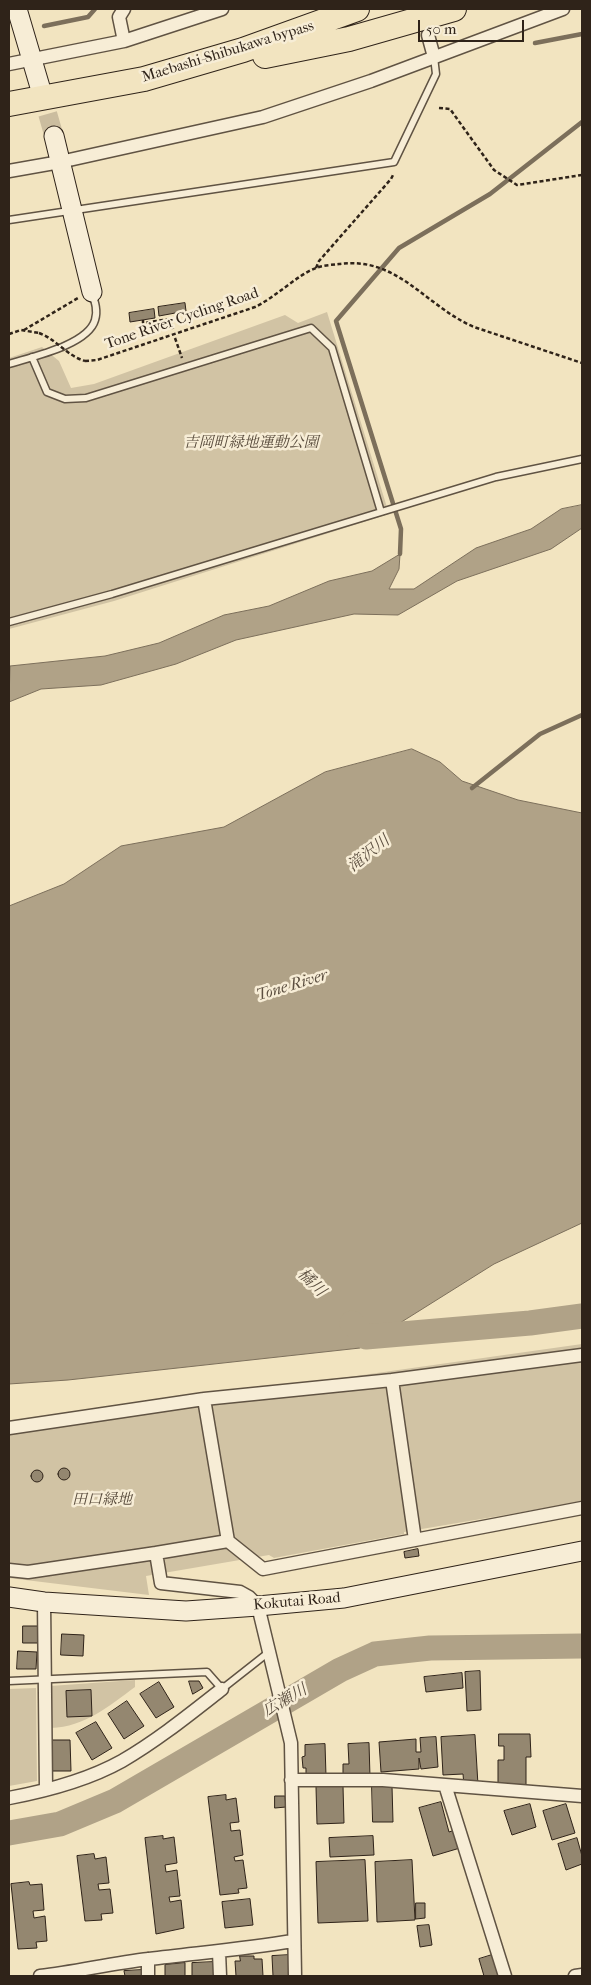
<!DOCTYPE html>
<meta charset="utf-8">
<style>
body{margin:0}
#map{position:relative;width:591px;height:1985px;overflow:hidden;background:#f2e4c0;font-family:"IM FELL French Canon",serif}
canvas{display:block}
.frame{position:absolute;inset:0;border:10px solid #2f2319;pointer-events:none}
.scale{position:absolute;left:418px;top:20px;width:106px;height:22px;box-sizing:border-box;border:2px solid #2f2319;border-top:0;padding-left:6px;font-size:15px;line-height:18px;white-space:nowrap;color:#2f2319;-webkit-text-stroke:4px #f7edd6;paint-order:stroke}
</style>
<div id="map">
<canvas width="591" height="1985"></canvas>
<div class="frame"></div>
<div class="scale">50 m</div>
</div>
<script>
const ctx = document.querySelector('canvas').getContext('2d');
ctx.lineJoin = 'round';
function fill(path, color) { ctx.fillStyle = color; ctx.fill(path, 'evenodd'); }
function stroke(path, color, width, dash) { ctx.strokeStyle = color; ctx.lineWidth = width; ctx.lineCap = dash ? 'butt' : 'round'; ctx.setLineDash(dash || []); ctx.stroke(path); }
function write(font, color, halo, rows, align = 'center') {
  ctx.font = font + ' "IM FELL French Canon","Noto Serif JP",serif'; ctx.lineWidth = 5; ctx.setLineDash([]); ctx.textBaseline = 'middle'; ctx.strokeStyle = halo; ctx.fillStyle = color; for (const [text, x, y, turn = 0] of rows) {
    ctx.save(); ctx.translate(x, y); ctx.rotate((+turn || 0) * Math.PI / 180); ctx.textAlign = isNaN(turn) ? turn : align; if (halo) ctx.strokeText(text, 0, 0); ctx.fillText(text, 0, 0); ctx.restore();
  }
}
const green = new Path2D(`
 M 327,312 L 389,514 L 114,601 L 9,629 L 9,358 L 42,347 L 59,361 L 71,388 L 94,384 L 285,315 L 298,323 Z
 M 582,1344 L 582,1502 L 404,1532 L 404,1534 L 274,1558 L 269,1555 L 146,1576 L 149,1595 L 9,1578 L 9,1425 Z
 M 135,1680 L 135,1687 C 109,1706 85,1727 51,1728 L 50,1686 Z
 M 36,1688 L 37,1781 L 9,1786 L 9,1689 Z`);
const water = new Path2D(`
 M 582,505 L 582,528 L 551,549 L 457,581 L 398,615 L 354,614 L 236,640 L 176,664 L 101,685 L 41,689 L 9,702 L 10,666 L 105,656 L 159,643 L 224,615 L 269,606 L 329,581 L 372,571 L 400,554 L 399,569 L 389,589 L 414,589 L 476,548 L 531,529 L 561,509 Z
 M 412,749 L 440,762 L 462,781 L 518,800 L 582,813 L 582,1223 L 494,1264 L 360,1348 L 68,1380 L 9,1384 L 9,906 L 64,884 L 121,846 L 224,827 L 325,772 Z`);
const stream = new Path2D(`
 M 44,26 L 88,17 L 95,9
 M 535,43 L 582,34
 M 400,554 L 401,529 L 336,321 L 399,248 L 490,194 L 582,122
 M 472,788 L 540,734 L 582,715`);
const river = new Path2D(`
 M 352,1323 L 366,1337 L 530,1323 L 582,1316
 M 9,1833 L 60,1824 L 115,1801 L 340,1670 L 375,1654 L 430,1648 L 582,1646`);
const building = new Path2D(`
 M 185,303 L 186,311 L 159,316 L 158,307 Z
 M 154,309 L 155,318 L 130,322 L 129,313 Z
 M58 1474a6 6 0 1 1 12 0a6 6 0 1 1-12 0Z
 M31 1476a6 6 0 1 1 12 0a6 6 0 1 1-12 0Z
 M 418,1549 L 419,1556 L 405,1558 L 404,1552 Z
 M 23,1626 L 39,1626 L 39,1643 L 23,1643 Z
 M 62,1634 L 84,1635 L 83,1656 L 61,1655 Z
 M 18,1651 L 37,1652 L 36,1669 L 17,1669 Z
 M 480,1671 L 481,1710 L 467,1711 L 465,1672 Z
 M 462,1673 L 463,1688 L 426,1692 L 424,1677 Z
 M 189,1681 L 199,1681 L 203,1688 L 193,1694 Z
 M 159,1682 L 174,1707 L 156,1718 L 140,1694 Z
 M 91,1690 L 92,1716 L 67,1717 L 66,1691 Z
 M 127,1701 L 144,1726 L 124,1739 L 108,1714 Z
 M 96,1722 L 112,1748 L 92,1760 L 76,1733 Z
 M 499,1734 L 530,1734 L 531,1757 L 526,1757 L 526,1786 L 498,1786 L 498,1760 L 504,1760 L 504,1746 L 499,1746 Z
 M 475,1735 L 478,1785 L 464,1786 L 463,1774 L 443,1775 L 441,1737 Z
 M 436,1737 L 438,1767 L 421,1769 L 419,1758 L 419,1769 L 381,1772 L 379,1742 L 416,1739 L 416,1752 L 421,1752 L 420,1738 Z
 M 50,1740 L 70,1740 L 71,1771 L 51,1771 Z
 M 369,1743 L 370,1777 L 343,1778 L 343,1764 L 349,1764 L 348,1744 Z
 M 325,1744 L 326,1776 L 306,1777 L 306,1768 L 303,1768 L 302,1757 L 305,1756 L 305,1745 Z
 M 343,1786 L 344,1823 L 317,1824 L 316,1787 Z
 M 372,1786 L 392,1786 L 393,1822 L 373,1822 Z
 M 226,1795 L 226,1800 L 236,1798 L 239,1822 L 230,1823 L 231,1831 L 240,1830 L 243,1855 L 234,1857 L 235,1861 L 243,1860 L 247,1888 L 238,1889 L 239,1893 L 220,1895 L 208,1797 Z
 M 275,1796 L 285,1796 L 286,1807 L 275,1808 Z
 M 441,1802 L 449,1832 L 455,1830 L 460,1848 L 433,1856 L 419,1808 Z
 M 530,1804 L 536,1827 L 512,1835 L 504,1811 Z
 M 566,1804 L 575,1833 L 552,1840 L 543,1811 Z
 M 163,1836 L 163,1839 L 174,1837 L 177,1863 L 165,1865 L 166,1872 L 177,1870 L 180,1896 L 169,1897 L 170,1902 L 181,1900 L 184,1928 L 156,1934 L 145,1838 Z
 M 373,1836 L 374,1855 L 330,1857 L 329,1838 Z
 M 577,1838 L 582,1856 L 582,1864 L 566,1870 L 558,1844 Z
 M 94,1854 L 95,1859 L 106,1857 L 109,1883 L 98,1884 L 99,1890 L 110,1889 L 113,1913 L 101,1914 L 102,1920 L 85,1921 L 77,1856 Z
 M 365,1860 L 368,1921 L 318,1923 L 316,1862 Z
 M 412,1860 L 415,1920 L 377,1922 L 375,1862 Z
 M 29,1882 L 30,1885 L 42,1884 L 44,1910 L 33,1911 L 34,1918 L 45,1916 L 47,1941 L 36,1942 L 37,1948 L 18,1949 L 11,1884 Z
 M 250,1899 L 253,1925 L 225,1928 L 222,1902 Z
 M 416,1903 L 425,1903 L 425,1918 L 416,1919 Z
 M 429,1925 L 432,1945 L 420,1947 L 417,1926 Z
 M 290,1955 L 291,1976 L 273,1976 L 272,1956 Z
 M 492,1955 L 499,1976 L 484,1976 L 479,1959 Z
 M 240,1956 L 254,1956 L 254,1959 L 262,1959 L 263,1976 L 236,1976 L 235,1961 L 240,1961 Z
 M 214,1962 L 214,1976 L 192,1976 L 192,1963 Z
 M 185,1963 L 185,1976 L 165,1976 L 165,1965 Z
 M 142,1970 L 142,1976 L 125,1976 L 124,1971 Z`);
const secondaryTunnel = new Path2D(`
 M 40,87 L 54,136`);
const path = new Path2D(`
 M 439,108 L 450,109 L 494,170 L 517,185 L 582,175
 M 316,268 L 319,261 L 391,179 L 394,173
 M 143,320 L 143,323 L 170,319 L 173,329
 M 24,330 L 78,298
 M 9,334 L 21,330 L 39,333
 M 175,338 L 182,358
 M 85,361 L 97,360 L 255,307 C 276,297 297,275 316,268 C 323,265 332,265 339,264 C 398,256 425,306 474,327 L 582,363`);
const lane = new Path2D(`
 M 9,220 L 394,162 L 436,74 L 434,57
 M 32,357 L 47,392 L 65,399 L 86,398 L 311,328 L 332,348 L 381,512
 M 9,364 C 31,357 88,345 95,320 C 98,311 95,302 92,293
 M 9,622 L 112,594 L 496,477 L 582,459
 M 9,1681 L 207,1672 L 222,1689 L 269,1652`);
const street = new Path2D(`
 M 428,35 L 434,57
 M 124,41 L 119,17 L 124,9
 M 9,64 L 124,41 L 222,9
 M 9,171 L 60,162 L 263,117 L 371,81 L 563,9
 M 392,1380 L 415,1540
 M 204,1399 L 228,1541
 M 9,1428 L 204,1399 L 392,1380 L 582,1355
 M 9,1570 L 28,1572 L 156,1553
 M 44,1602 L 46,1789
 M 291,1780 L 383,1780 L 582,1796
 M 445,1785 L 505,1976
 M 9,1798 C 46,1791 88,1780 122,1761 C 158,1740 190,1714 222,1689
 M 219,1952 L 220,1976
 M 148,1959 L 148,1976
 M 40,1976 C 76,1972 112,1963 149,1959 C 197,1953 245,1949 293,1941
 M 295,1976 L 291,1743 L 258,1606 L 249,1597 L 240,1592 L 161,1583 L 156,1553 L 228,1541 L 263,1569 L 582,1508
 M 575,1976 L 582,1975`);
const secondary = new Path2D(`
 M 17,9 L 40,87
 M 54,136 L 92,292
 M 9,1597 L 44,1602 L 186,1611 L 258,1606 L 344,1598 L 582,1551`);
const highway = new Path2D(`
 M 265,56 L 349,39 L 454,9
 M 9,104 L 144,79 L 243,50 L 357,9`);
const pathBridge = new Path2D(`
 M 39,333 C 56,339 67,356 85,361`);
const streetNames = [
 ["Maebashi-Shibukawa bypass",228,52,-17],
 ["Tone River Cycling Road",182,319,-19],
 ["Kokutai Road",297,1602,-5]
];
const parkNames = [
 ["吉岡町緑地運動公園",251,443],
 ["田口緑地",102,1500]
];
const waterNames = [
 ["滝沢川",369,854,-38],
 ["Tone River",292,986,-17],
 ["橘川",311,1283,45],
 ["広瀬川",285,1701,-30]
];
fill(green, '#d1c3a4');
fill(water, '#b0a287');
stroke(water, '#7c6f5b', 1);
stroke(stream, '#7c6f5b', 4.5);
stroke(river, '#b0a287', 25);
fill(building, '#948770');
stroke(building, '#2f2319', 1);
stroke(secondaryTunnel, '#cbbd9f', 19, [19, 9]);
stroke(lane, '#605343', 9);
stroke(street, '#605343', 15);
stroke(secondary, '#2f2319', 21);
stroke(highway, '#2f2319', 26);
stroke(path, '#2f2319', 2.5, [4, 2.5]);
stroke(lane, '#f7edd6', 6);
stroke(street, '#f7edd6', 12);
stroke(secondary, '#f7edd6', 19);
stroke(highway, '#f2e4c0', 24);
stroke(pathBridge, '#2f2319', 2.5, [4, 2.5]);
write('15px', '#2f2319', '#f7edd6', streetNames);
write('italic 15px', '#584b3c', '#f7edd6', parkNames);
write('italic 16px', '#5c4f40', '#f7edd6', waterNames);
</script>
